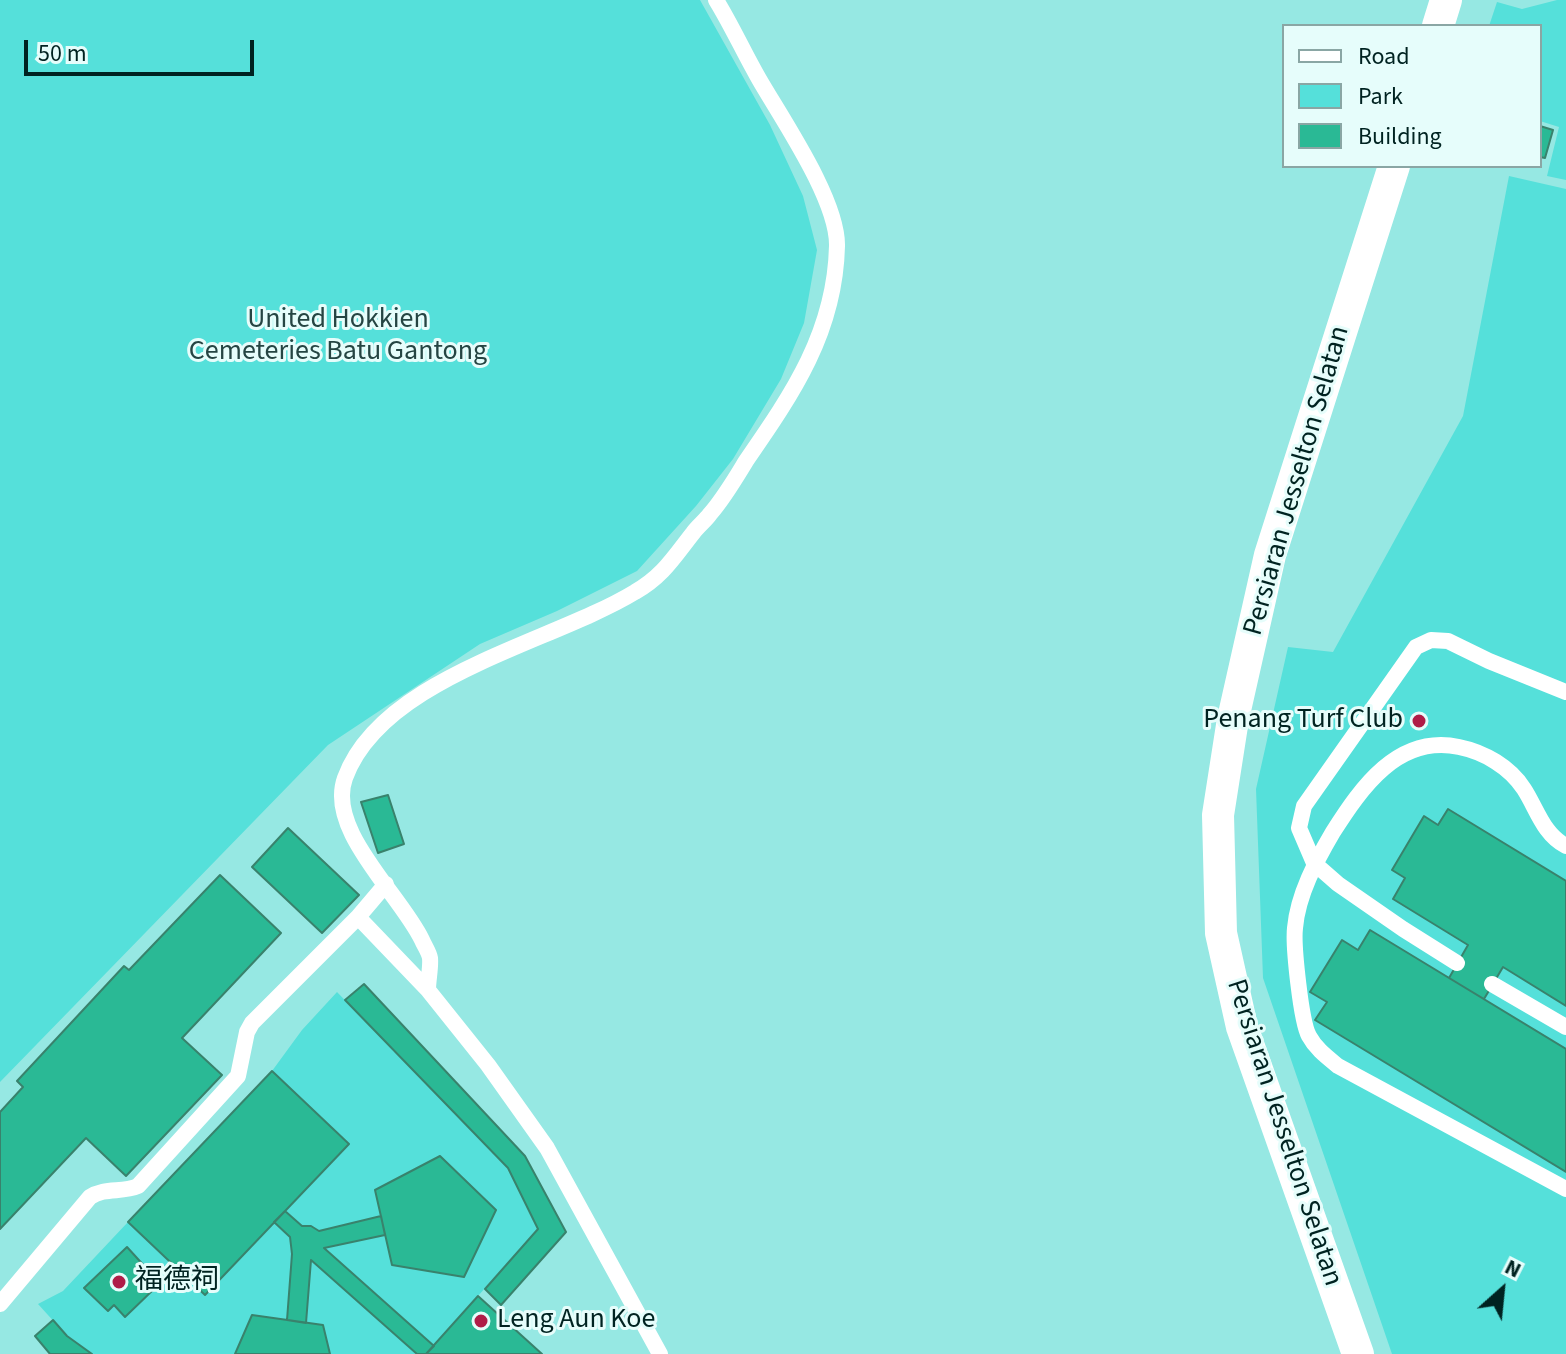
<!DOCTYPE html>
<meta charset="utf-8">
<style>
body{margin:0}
#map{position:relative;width:1566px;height:1354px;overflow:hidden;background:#96e8e3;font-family:"Source Sans 3",sans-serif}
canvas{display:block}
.legend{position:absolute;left:1282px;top:24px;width:260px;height:144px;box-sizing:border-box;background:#e6fdfb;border:2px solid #8aa6a4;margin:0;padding:10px 14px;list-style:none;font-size:24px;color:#002321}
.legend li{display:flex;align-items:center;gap:16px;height:40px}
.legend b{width:40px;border:2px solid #8aa6a4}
.north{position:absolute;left:1462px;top:1250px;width:80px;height:80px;-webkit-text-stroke:6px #e6fdfb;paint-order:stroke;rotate:27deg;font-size:22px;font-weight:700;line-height:32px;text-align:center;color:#002321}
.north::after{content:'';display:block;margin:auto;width:28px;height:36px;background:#002321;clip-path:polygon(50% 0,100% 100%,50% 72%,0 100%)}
.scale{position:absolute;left:24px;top:40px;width:230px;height:36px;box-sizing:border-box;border:4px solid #002321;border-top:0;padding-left:10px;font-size:24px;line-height:28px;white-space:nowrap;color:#002321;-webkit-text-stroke:6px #e6fdfb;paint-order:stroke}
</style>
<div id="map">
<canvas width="1566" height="1354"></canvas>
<ul class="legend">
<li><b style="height:10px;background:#fff"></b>Road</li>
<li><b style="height:22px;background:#55e0da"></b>Park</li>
<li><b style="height:22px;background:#2ab995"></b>Building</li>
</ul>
<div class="north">N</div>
<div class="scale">50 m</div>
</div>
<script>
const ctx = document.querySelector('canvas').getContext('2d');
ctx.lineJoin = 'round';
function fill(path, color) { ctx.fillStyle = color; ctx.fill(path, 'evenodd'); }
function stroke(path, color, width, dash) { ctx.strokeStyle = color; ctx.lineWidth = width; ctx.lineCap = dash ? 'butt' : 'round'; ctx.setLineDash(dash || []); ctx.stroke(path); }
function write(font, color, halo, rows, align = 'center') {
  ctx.font = font + ' "Source Sans 3","Noto Sans SC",sans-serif'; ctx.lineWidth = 6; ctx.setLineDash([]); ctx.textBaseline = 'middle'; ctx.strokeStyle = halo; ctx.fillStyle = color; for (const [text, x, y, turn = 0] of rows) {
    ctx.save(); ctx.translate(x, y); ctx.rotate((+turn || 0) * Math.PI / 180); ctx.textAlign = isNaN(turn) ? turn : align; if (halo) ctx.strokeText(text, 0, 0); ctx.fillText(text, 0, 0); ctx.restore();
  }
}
const green = new Path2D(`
 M 0,0 L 700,0 L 770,125 L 803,196 L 817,250 L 804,323 L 781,379 L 733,459 L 696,506 L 637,571 L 557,611 L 480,644 L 328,745 L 0,1082 Z
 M 1557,0 L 1566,0 L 1566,180 L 1547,176 L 1559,127 L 1540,121 L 1540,26 L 1489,26 L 1497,2 L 1522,9 Z
 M 1509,176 L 1566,189 L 1566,1354 L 1392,1354 L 1263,978 L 1256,789 L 1288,647 L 1333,652 L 1463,416 Z
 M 337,992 L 508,1168 L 538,1229 L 426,1354 L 92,1354 L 67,1336 L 38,1304 L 63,1291 L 128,1222 L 205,1294 L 349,1144 L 272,1071 L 302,1030 Z`);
const building = new Path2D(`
 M 1540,126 L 1553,130 L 1545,158 L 1540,157 Z
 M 388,795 L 404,844 L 378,853 L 361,802 Z
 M 1448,809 L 1566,881 L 1566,1006 L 1503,967 L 1484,999 L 1449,978 L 1468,945 L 1393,899 L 1405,878 L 1392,870 L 1424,816 L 1438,825 Z
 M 288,828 L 359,895 L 322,933 L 252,867 Z
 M 220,875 L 281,933 L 182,1038 L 222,1075 L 126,1176 L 86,1138 L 0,1229 L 0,1112 L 23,1087 L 17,1081 L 124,966 L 129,970 Z
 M 1370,930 L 1566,1049 L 1566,1172 L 1315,1020 L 1327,1002 L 1310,992 L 1342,940 L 1358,950 Z
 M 364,984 L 525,1156 L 566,1232 L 501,1305 L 485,1289 L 538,1229 L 508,1168 L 345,1000 Z
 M 272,1071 L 349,1144 L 205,1295 L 128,1222 Z
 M 440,1156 L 496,1210 L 464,1277 L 392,1265 L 375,1190 Z
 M 285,1211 L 302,1226 L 311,1226 L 319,1231 L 381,1216 L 385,1235 L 324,1248 L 434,1346 L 426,1354 L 417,1354 L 311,1260 L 306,1323 L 287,1320 L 292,1254 L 290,1237 L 274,1222 Z
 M 127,1247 L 147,1269 L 140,1275 L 154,1289 L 125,1317 L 114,1305 L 108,1311 L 84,1288 Z
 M 478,1296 L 542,1354 L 426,1354 Z
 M 252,1315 L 323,1325 L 330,1354 L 235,1354 Z
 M 53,1320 L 67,1336 L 92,1354 L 50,1354 L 35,1336 Z`);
const lane = new Path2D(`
 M 1566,846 C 1543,834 1537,809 1524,789 C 1510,767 1484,752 1459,747 C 1398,734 1361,788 1333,832 C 1316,861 1298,894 1295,928 C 1293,945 1301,1022 1309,1036 C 1316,1049 1327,1057 1338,1066 L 1566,1189
 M 358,917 L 386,884
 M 1457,963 L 1403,929 L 1338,884 L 1314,863 L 1299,828 L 1304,806 L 1416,647 L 1431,640 L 1448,641 L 1489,661 L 1566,692
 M 1492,984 L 1566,1027
 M 428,990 C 428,980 431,967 430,958 C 429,952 424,945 422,940 C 400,894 326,830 345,778 C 382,677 551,643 635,592 C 663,576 674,557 693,533 C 698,526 705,521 710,514 C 724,498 735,479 746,461 C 793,393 835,332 837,246 C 838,200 782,119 759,79 C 744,53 732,26 716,0
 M 0,1304 L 90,1197 C 105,1187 122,1193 138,1186 L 238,1076 L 247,1032 L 252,1023 L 358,917 L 428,990 L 488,1065 L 547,1148 L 660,1354`);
const street = new Path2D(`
 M 1438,26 L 1446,0
 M 1358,1354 L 1242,1027 L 1221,933 L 1218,815 L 1233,719 L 1270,555 L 1394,166`);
const markers = [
 [1419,721,8,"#af1d48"],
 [119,1282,8,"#af1d48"],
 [481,1321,8,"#af1d48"]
];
const parkNames = [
 ["United Hokkien",338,321],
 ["Cemeteries Batu Gantong",338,353]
];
const streetNames = [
 ["Persiaran Jesselton Selatan",1298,481,-74],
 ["Persiaran Jesselton Selatan",1283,1133,72]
];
const poiNames = [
 ["Penang Turf Club",1403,721,"right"],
 ["福德祠",135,1282],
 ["Leng Aun Koe",497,1321]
];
fill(green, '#55e0da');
fill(building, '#2ab995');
stroke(building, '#39826c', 2);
stroke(lane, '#fff', 16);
stroke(street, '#fff', 32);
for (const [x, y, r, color] of markers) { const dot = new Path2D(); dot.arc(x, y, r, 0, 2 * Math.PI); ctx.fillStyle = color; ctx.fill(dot); stroke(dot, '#e6fdfb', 3); }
write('28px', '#254543', '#e6fdfb', parkNames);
write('28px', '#002321', '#e6fdfb', streetNames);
write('28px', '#002321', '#e6fdfb', poiNames, 'left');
</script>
